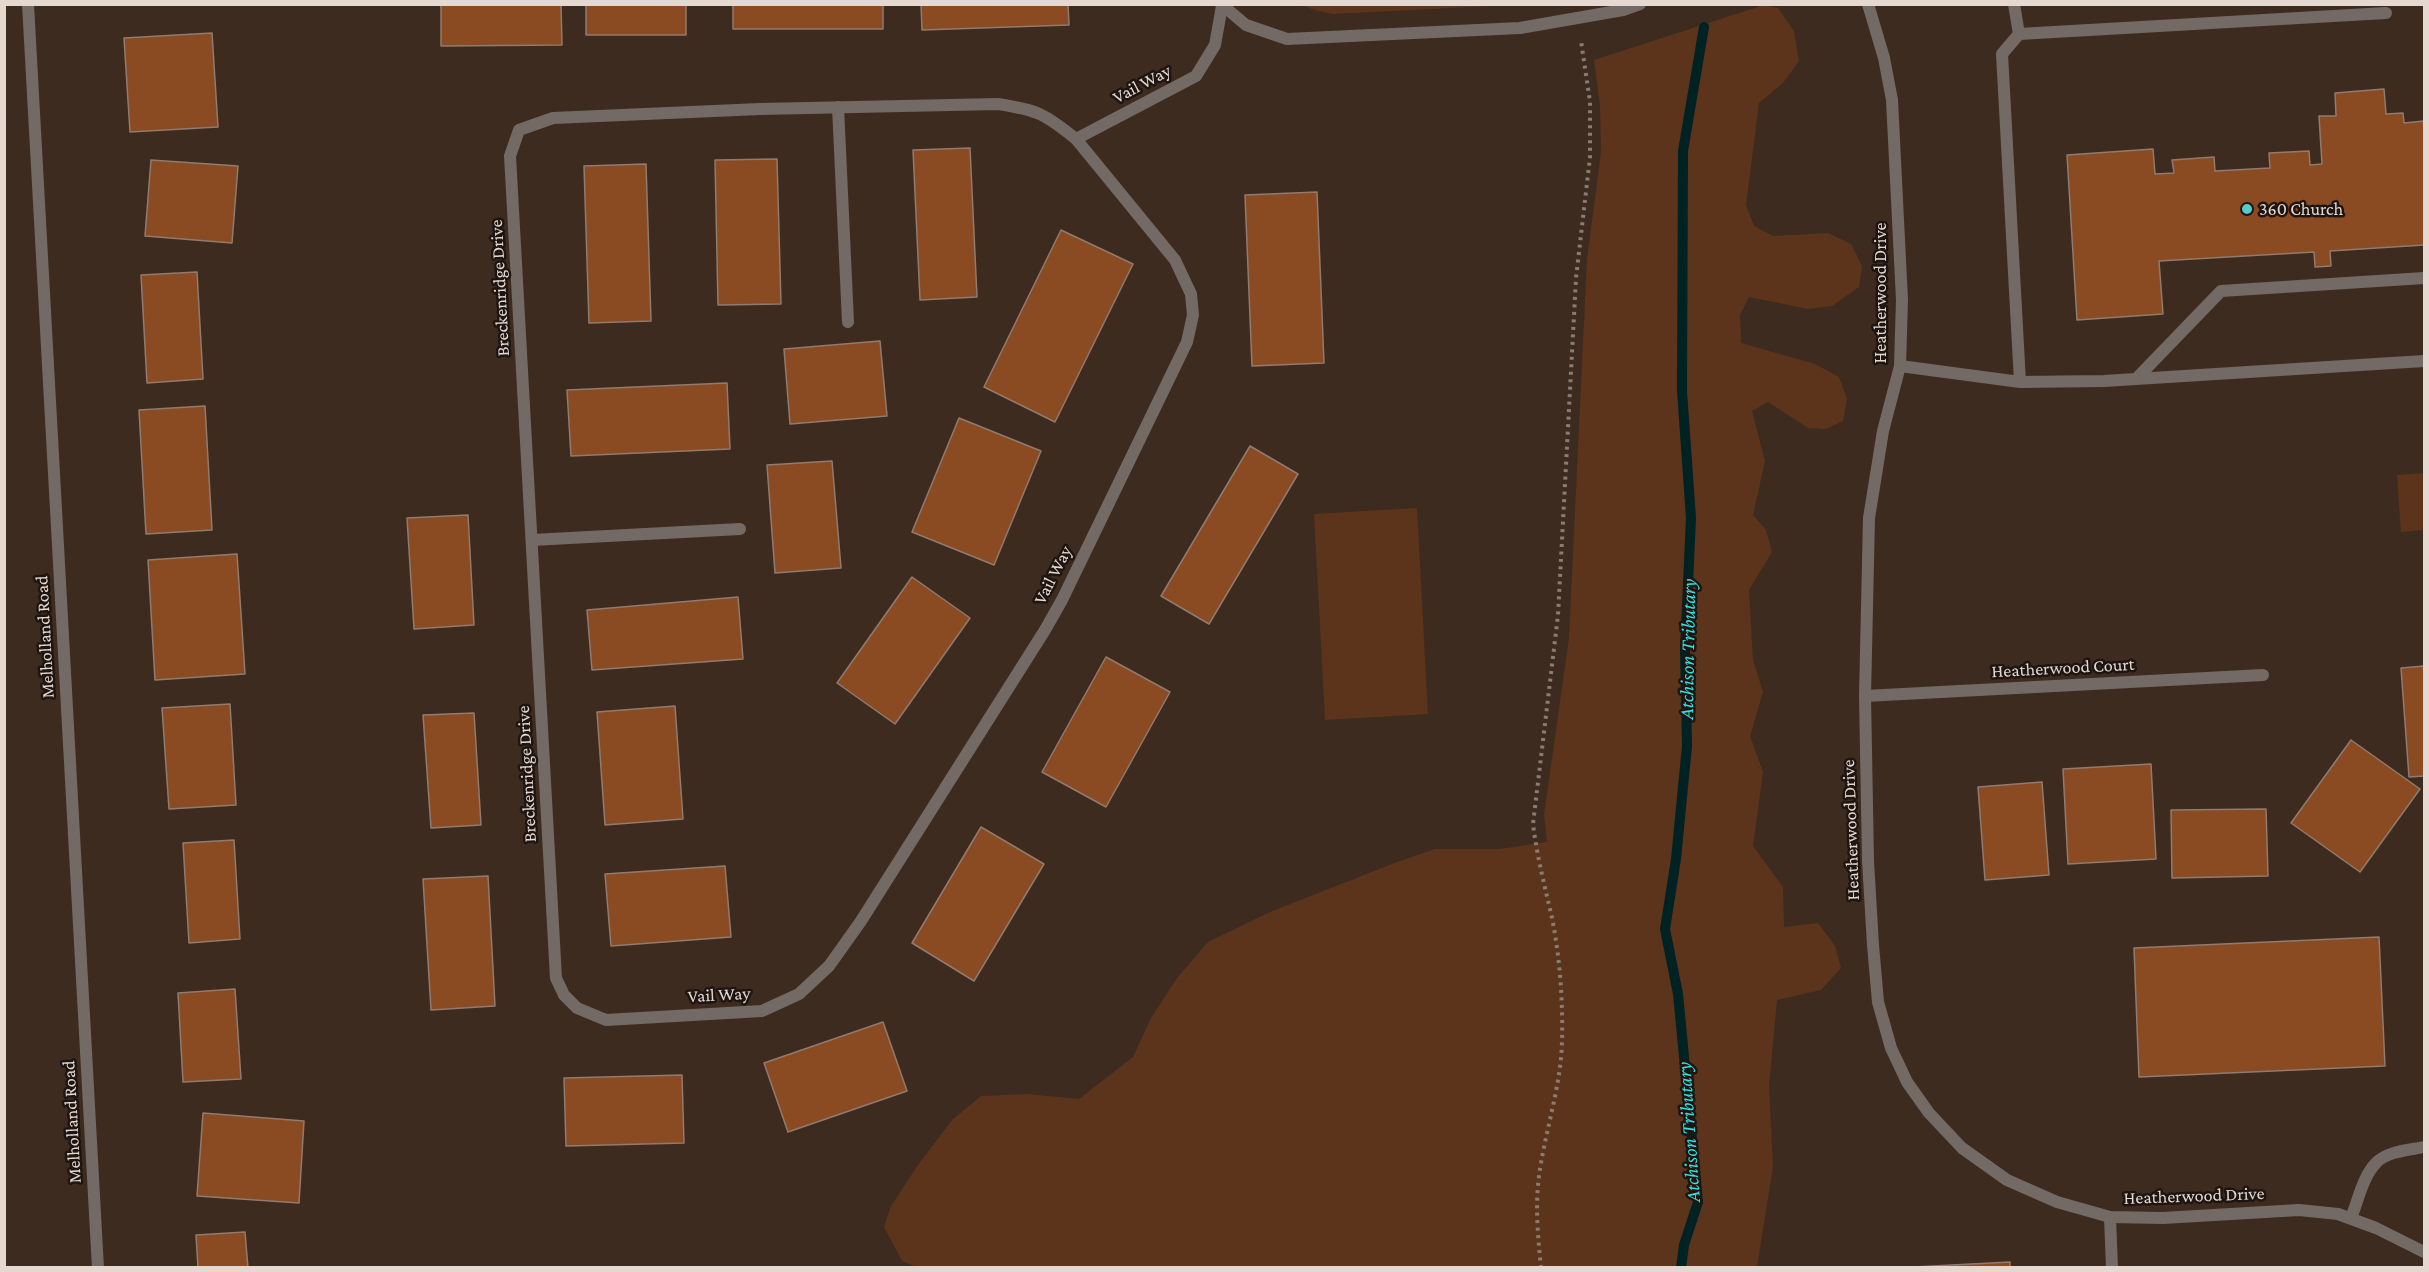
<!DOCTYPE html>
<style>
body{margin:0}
#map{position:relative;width:2429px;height:1272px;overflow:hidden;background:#3d2b20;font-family:"Crimson Pro",serif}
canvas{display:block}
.frame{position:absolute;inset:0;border:6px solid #e4d8d1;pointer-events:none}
</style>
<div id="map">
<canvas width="2429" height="1272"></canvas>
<div class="frame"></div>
</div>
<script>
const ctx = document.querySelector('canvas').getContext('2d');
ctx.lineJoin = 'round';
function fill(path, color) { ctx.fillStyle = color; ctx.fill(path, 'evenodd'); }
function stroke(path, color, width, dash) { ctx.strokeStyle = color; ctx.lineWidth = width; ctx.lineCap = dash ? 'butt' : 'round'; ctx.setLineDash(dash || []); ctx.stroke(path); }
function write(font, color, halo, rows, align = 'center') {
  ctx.font = font + ' "Crimson Pro",serif'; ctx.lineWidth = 5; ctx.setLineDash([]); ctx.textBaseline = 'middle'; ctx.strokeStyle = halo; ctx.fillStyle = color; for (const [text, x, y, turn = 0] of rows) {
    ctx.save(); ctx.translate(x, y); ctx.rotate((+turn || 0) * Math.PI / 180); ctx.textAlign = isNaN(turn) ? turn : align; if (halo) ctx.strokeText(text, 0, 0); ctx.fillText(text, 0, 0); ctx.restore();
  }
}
const green = new Path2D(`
 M 1301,5 L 1511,5 L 1333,14 L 1315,10 Z
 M 1764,5 L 1778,8 L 1794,31 L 1799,61 L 1783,83 L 1759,103 L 1746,205 L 1754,226 L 1773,236 L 1828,233 L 1851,244 L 1862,266 L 1859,287 L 1832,306 L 1808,309 L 1749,297 L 1740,315 L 1741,343 L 1815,364 L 1839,377 L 1847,399 L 1843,421 L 1826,429 L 1808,428 L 1768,402 L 1752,411 L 1765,461 L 1753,515 L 1766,530 L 1772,552 L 1749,590 L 1753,660 L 1763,692 L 1750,736 L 1763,772 L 1753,846 L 1783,887 L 1784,927 L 1818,923 L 1835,946 L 1841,968 L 1821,990 L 1777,1000 L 1769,1085 L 1773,1167 L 1757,1267 L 919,1268 L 902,1261 L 884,1227 L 891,1206 L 918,1165 L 952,1120 L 981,1096 L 1028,1094 L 1079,1099 L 1133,1057 L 1151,1018 L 1177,978 L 1208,942 L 1270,912 L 1397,862 L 1435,849 L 1500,849 L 1547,842 L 1544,815 L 1569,638 L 1587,259 L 1601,152 L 1600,105 L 1594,60 Z
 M 2424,473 L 2424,530 L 2401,532 L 2397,475 Z
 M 1417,508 L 1428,714 L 1325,720 L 1314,514 Z`);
const stream = new Path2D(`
 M 1681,1268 L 1684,1245 L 1698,1202 L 1678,994 L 1665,929 L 1676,859 L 1687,746 L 1685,650 L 1691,518 L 1682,391 L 1683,151 L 1704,27`);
const building = new Path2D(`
 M 441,4 L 561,4 L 562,45 L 441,46 Z
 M 586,4 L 686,4 L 686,35 L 586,35 Z
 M 733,4 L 883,4 L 883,29 L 733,29 Z
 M 921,4 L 1068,4 L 1069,25 L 922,30 Z
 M 212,33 L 218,127 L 130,132 L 124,38 Z
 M 2384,89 L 2386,114 L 2403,113 L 2404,123 L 2424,121 L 2424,245 L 2330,251 L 2331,266 L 2315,267 L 2314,252 L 2159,261 L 2163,314 L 2077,320 L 2067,155 L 2153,149 L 2155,174 L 2174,173 L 2172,160 L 2214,157 L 2215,171 L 2270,168 L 2269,153 L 2309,151 L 2310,165 L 2322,164 L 2319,116 L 2336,116 L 2335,93 Z
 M 970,148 L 977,297 L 920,300 L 913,150 Z
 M 777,159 L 781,304 L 718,305 L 715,160 Z
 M 151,160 L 238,166 L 232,243 L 145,236 Z
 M 646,164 L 651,321 L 589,323 L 584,166 Z
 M 1317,192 L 1324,363 L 1252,366 L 1245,195 Z
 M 1061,230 L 1133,264 L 1055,422 L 984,387 Z
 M 197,272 L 203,379 L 147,383 L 141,275 Z
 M 880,341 L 887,416 L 790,424 L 784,349 Z
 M 727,383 L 730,449 L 571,456 L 567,390 Z
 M 205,406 L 212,530 L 146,534 L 139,410 Z
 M 959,418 L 1041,451 L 994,565 L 912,532 Z
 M 1250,446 L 1298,474 L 1209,624 L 1161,596 Z
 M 832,461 L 841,568 L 775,573 L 767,465 Z
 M 468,515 L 474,625 L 414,629 L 407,518 Z
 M 237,554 L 245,674 L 155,680 L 148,560 Z
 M 912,577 L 970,618 L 895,724 L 837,683 Z
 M 738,597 L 743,659 L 592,670 L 587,610 Z
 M 1106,657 L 1170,692 L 1106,807 L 1042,772 Z
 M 2424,666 L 2424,776 L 2409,777 L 2401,668 Z
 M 230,704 L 236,805 L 169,809 L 162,708 Z
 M 675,706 L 683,819 L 605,825 L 597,712 Z
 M 474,713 L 481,825 L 431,828 L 423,715 Z
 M 2351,740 L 2420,789 L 2360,872 L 2291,823 Z
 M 2151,764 L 2156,859 L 2068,864 L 2063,769 Z
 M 2042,782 L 2049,875 L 1985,880 L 1978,787 Z
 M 2266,809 L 2268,876 L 2172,878 L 2171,810 Z
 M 981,827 L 1044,864 L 974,981 L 912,943 Z
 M 234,840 L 240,939 L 189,943 L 183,843 Z
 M 725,866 L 731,937 L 611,946 L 605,874 Z
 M 488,876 L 495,1006 L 431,1010 L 423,879 Z
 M 2379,937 L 2385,1066 L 2139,1077 L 2134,948 Z
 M 235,989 L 241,1079 L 183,1082 L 178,993 Z
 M 883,1022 L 907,1091 L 788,1132 L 764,1063 Z
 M 682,1075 L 684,1143 L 566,1146 L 564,1078 Z
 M 203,1113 L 304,1121 L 299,1203 L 197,1196 Z
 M 245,1232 L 248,1268 L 198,1268 L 196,1235 Z
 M 2010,1262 L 2010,1268 L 1913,1268 L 1913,1267 Z`);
const path = new Path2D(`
 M 1541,1268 C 1538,1237 1535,1207 1539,1176 C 1545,1131 1561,1087 1562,1041 C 1563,1001 1560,958 1552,918 C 1545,887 1537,857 1533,824 L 1558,615 L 1576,278 L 1590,157 L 1590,102 L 1581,41`);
const service = new Path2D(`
 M 2019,34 L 2386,13
 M 838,107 L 848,322
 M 1076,139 C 1045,114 1038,110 998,104 L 760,109 L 553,118 L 519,130 L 510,156 L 556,978 L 564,995 L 577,1008 L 606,1020 L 762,1011 L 799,994 L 829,966 L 861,921 L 1045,630 L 1062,600 L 1187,342 L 1193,315 L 1191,294 L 1175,260 L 1076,139 L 1196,76 L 1215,45 L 1222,6
 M 1900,366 L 2020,382 L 2002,54 L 2019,34 L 2014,4
 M 2137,378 L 2221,291 L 2424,278
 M 2020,382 L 2104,381 L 2424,361
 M 532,540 L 740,529
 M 2110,1217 L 2112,1268
 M 2351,1218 C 2358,1201 2363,1176 2376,1163 C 2387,1151 2410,1150 2424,1147`);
const minor = new Path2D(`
 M 28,4 L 98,1268
 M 1221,4 L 1246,25 L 1287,39 L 1520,28 L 1623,10 L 1640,4
 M 1868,4 L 1884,58 L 1892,100 L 1902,300 L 1900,366 L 1883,431 L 1869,518 L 1865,696 L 1868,861 L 1873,945 L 1878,1002 L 1891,1048 L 1907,1082 L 1929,1113 L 1962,1148 L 2007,1180 L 2057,1202 L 2110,1217 L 2163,1218 L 2299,1210 L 2338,1214 L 2376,1228 L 2424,1252
 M 1865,696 L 2263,675`);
const markers = [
 [2247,209,6,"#52cdcc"]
];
const streetNames = [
 ["Vail Way",1142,84,-28],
 ["Breckenridge Drive",500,288,-93],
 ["Heatherwood Drive",1880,293,-90],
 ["Vail Way",1053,575,-63],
 ["Melholland Road",45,637,-93],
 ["Heatherwood Court",2063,668,-3],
 ["Breckenridge Drive",527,774,-93],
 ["Heatherwood Drive",1851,830,-92],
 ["Vail Way",719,995,-3],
 ["Melholland Road",72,1122,-93],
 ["Heatherwood Drive",2194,1196,-2]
];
const poiNames = [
 ["360 Church",2259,209]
];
const waterNames = [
 ["Atchison Tributary",1688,649,-89],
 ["Atchison Tributary",1689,1132,-94]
];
fill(green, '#5c341c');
stroke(stream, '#022', 10);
fill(building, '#8a4a22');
stroke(building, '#917b6f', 1.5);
stroke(path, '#8b7c73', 4, [3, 4.5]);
stroke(service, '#746a65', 12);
stroke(minor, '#746a65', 12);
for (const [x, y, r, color] of markers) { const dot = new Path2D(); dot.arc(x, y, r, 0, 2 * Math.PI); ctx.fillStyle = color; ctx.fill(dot); stroke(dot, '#1e1511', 2); }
write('18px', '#e4d8d1', '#1e1511', streetNames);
write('18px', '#e4d8d1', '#1e1511', poiNames, 'left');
write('italic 20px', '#34e1e1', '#1e1511', waterNames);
</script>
